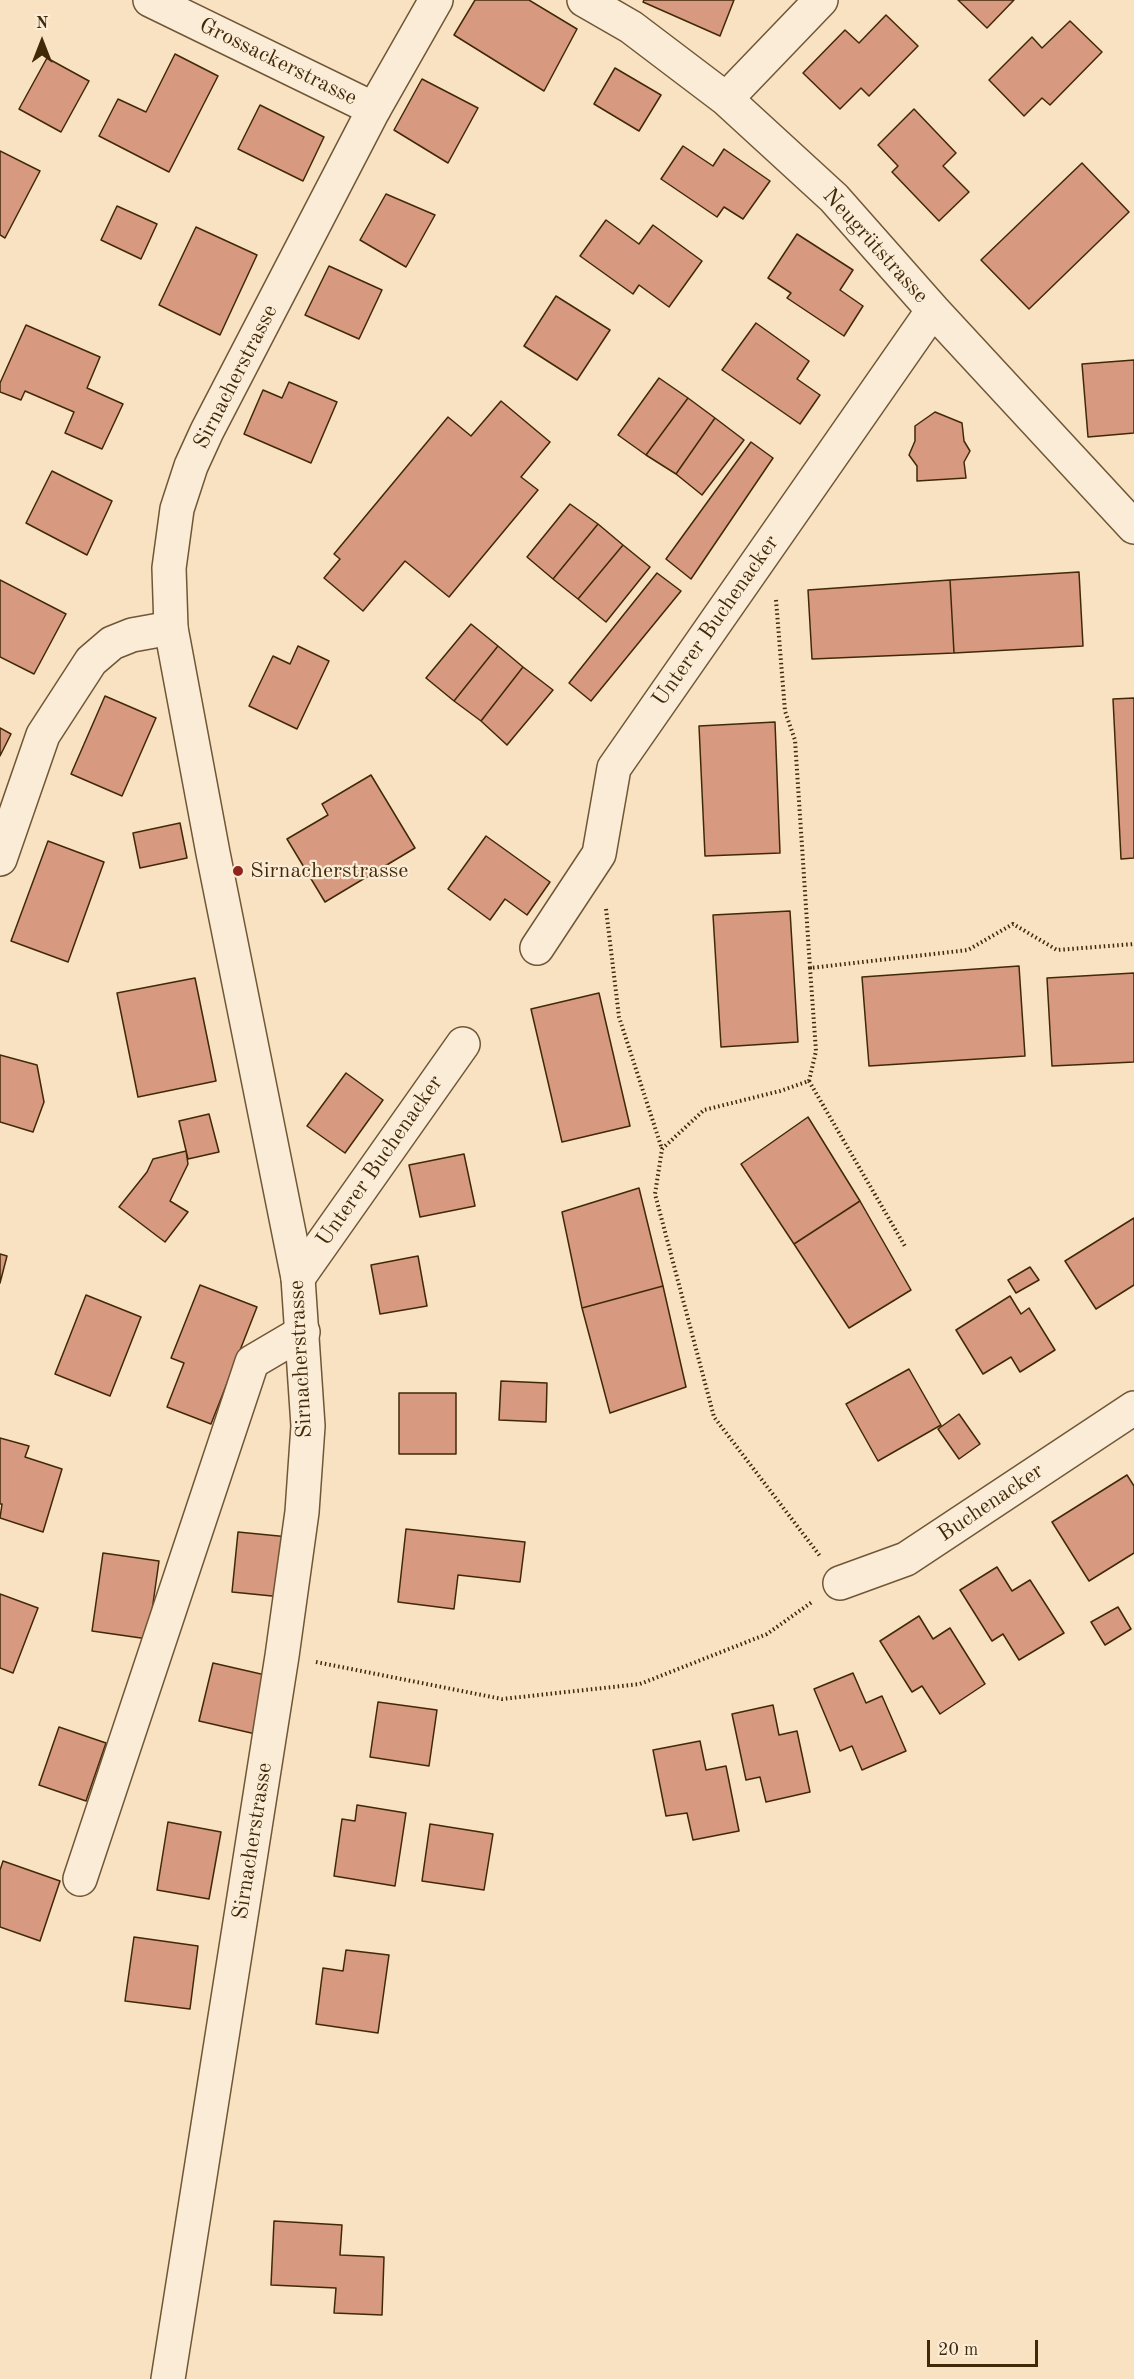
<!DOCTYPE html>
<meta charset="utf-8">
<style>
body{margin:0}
#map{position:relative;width:1134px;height:2379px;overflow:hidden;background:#f9e2c2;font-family:"Old Standard TT",serif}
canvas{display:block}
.north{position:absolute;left:12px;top:12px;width:60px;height:60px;-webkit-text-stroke:4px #fbecd7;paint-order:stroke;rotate:0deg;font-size:16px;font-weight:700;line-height:24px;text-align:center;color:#412907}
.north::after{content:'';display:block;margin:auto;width:21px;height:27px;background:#412907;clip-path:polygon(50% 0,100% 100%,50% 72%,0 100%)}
.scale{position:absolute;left:927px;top:2340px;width:111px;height:27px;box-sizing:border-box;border:3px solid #412907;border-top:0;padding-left:8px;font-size:18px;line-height:21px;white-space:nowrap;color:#412907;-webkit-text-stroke:4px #fbecd7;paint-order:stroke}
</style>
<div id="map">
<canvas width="1134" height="2379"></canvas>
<div class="north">N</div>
<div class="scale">20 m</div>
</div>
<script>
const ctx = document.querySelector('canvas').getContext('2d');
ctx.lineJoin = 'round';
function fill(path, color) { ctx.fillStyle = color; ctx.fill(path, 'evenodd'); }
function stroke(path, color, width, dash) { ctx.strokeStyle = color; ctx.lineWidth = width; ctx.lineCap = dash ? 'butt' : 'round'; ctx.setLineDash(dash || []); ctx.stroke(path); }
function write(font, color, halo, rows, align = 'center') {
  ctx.font = font + ' "Old Standard TT",serif'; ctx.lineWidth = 4.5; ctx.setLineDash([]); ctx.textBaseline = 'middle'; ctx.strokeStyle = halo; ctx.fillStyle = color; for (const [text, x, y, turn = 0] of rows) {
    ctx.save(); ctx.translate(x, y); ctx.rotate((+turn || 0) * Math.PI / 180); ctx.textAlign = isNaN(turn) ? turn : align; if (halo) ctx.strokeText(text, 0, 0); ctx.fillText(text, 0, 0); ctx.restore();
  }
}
const building = new Path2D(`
 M 475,0 L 529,0 L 577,29 L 544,91 L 454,35 Z
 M 644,0 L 734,0 L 720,36 L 643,2 Z
 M 958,0 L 1014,0 L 987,28 Z
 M 886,15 L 918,46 L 869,96 L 861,88 L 840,109 L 803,73 L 845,30 L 859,43 Z
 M 1070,21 L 1102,52 L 1050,105 L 1042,98 L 1024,116 L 989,80 L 1032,37 L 1042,48 Z
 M 175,54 L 218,76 L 169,172 L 99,136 L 118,99 L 146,112 Z
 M 47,58 L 89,81 L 61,132 L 19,109 Z
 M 615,68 L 661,95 L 639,131 L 594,104 Z
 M 422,79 L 478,108 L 448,163 L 394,130 Z
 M 260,105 L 324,137 L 303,181 L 238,149 Z
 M 914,109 L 956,153 L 943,166 L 969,192 L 939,221 L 892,172 L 898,166 L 878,145 Z
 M 683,146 L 713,166 L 724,149 L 770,181 L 743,219 L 724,207 L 717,217 L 661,179 Z
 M 0,151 L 40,171 L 5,238 L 0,235 Z
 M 1082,163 L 1129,212 L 1029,309 L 981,260 Z
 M 386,194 L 435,215 L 406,267 L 360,240 Z
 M 117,206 L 157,224 L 141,259 L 101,240 Z
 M 606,220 L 639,244 L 653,225 L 702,261 L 669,307 L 639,285 L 633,294 L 580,256 Z
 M 196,227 L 257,255 L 220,335 L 159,305 Z
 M 797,234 L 853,270 L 840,290 L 863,306 L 844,336 L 787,298 L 791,293 L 768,278 Z
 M 329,266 L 382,290 L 359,339 L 305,315 Z
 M 556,296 L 610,330 L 577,380 L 524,346 Z
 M 756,323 L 809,361 L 797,379 L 820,395 L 800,424 L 722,370 Z
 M 26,325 L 100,357 L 87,388 L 123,404 L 102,449 L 65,433 L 74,412 L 25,391 L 21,400 L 0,392 L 0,383 Z
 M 1134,360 L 1134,433 L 1088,437 L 1082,364 Z
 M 659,378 L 688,398 L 646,455 L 618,435 Z
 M 289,382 L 337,402 L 311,463 L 244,434 L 263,390 L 282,398 Z
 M 688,398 L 715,418 L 676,474 L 646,455 Z
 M 501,401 L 550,442 L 521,477 L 538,490 L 449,597 L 405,561 L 363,611 L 324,578 L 340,559 L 334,554 L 448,417 L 471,436 Z
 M 935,412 L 962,423 L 964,441 L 970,451 L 964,462 L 966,478 L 917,481 L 917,466 L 909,455 L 915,441 L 915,426 Z
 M 715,418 L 744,440 L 702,495 L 676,474 Z
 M 751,442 L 773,458 L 691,579 L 666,559 Z
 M 52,471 L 112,501 L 87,555 L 26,523 Z
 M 570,504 L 598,524 L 553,579 L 527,557 Z
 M 598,524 L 623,545 L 578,599 L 553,579 Z
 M 623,545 L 650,567 L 606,622 L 578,599 Z
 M 1079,572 L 1083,646 L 954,653 L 950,580 Z
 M 657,573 L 681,591 L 591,701 L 569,683 Z
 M 0,580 L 66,614 L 34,674 L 0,657 Z
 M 950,580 L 954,653 L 812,659 L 808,590 Z
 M 471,624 L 498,646 L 454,701 L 426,678 Z
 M 298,646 L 329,661 L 297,729 L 249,706 L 273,656 L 290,664 Z
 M 498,646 L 523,667 L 481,721 L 454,701 Z
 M 523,667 L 553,690 L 507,745 L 481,721 Z
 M 105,696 L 156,718 L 122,796 L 71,774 Z
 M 1134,698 L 1134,858 L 1121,859 L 1113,699 Z
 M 775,722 L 780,853 L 705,856 L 699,726 Z
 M 0,728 L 11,734 L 0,756 Z
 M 371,775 L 415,848 L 325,902 L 287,839 L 328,815 L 322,804 Z
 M 180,823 L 187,858 L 140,868 L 133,833 Z
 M 486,836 L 550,882 L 527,915 L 505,899 L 490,920 L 448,889 Z
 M 48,841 L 104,862 L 68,962 L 11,941 Z
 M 790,911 L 798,1042 L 721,1047 L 713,915 Z
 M 1019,966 L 1025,1056 L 869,1066 L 862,977 Z
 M 1134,973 L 1134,1062 L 1052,1066 L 1047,978 Z
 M 195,978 L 216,1081 L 138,1097 L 117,993 Z
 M 599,993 L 630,1126 L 562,1142 L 531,1009 Z
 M 0,1055 L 37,1065 L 44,1102 L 33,1132 L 0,1122 Z
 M 346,1073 L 383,1100 L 345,1153 L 307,1126 Z
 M 209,1114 L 219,1152 L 188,1159 L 179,1121 Z
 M 808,1117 L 860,1201 L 794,1244 L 741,1164 Z
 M 186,1151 L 188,1164 L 170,1201 L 188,1212 L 165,1242 L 119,1207 L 147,1172 L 153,1159 Z
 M 464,1154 L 475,1206 L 420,1217 L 409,1165 Z
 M 639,1188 L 663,1286 L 582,1308 L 562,1212 Z
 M 860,1201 L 911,1290 L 849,1328 L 794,1244 Z
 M 1134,1218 L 1134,1285 L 1096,1309 L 1065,1261 Z
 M 0,1254 L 7,1256 L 0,1283 Z
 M 418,1256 L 427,1306 L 380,1314 L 371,1265 Z
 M 1030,1267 L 1039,1280 L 1016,1293 L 1008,1280 Z
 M 200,1285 L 257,1307 L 211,1424 L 167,1407 L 184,1363 L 171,1358 Z
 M 663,1286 L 686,1387 L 610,1413 L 582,1308 Z
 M 86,1295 L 141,1317 L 110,1396 L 55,1374 Z
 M 1010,1296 L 1021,1314 L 1029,1308 L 1055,1350 L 1020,1372 L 1011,1357 L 983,1374 L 956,1330 Z
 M 909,1369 L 941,1425 L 878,1461 L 846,1404 Z
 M 501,1381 L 547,1383 L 546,1422 L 499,1420 Z
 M 399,1393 L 456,1393 L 456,1454 L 399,1454 Z
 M 959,1414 L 980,1444 L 959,1459 L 938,1429 Z
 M 0,1438 L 29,1446 L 25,1457 L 62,1469 L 43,1532 L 0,1518 L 2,1504 L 0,1504 Z
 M 1127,1475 L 1134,1486 L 1134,1553 L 1089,1581 L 1052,1522 Z
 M 406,1529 L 525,1542 L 520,1582 L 458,1575 L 454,1609 L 398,1602 Z
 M 238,1532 L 289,1537 L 282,1597 L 232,1592 Z
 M 103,1553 L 159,1561 L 148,1639 L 92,1631 Z
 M 997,1567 L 1012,1591 L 1030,1580 L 1064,1633 L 1019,1660 L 1003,1634 L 992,1641 L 960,1590 Z
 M 0,1594 L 38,1608 L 13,1673 L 0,1668 Z
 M 1118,1607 L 1131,1629 L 1105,1645 L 1091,1622 Z
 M 919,1616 L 933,1639 L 950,1628 L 985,1684 L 940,1714 L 922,1686 L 912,1692 L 880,1641 Z
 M 213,1663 L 274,1677 L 260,1735 L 199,1721 Z
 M 853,1673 L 866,1703 L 882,1696 L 906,1751 L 862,1770 L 852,1746 L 840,1751 L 814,1689 Z
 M 378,1702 L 437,1710 L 429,1766 L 370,1757 Z
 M 773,1705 L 779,1735 L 797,1731 L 810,1792 L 766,1802 L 760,1777 L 746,1780 L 732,1714 Z
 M 59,1727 L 106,1743 L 86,1801 L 39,1785 Z
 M 700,1741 L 706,1770 L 726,1766 L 739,1831 L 693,1840 L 687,1813 L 666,1816 L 653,1750 Z
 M 357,1805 L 406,1813 L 395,1886 L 334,1876 L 342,1819 L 355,1821 Z
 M 168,1822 L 221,1832 L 209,1899 L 157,1890 Z
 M 430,1824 L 493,1834 L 484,1890 L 422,1881 Z
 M 3,1861 L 60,1881 L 40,1941 L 0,1927 L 0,1870 Z
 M 134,1937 L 198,1946 L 190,2009 L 125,2001 Z
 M 346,1950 L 389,1955 L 378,2033 L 316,2024 L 323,1968 L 343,1971 Z
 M 274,2221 L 342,2225 L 340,2255 L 384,2257 L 382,2315 L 334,2313 L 336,2288 L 271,2285 Z`);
const path = new Path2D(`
 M 776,600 L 785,711 L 795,740 L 810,968 L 968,950 L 1013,924 L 1057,950 L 1134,944
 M 606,909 L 619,1017 L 662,1149
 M 810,968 L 816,1051 L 809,1081 L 780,1091 L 704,1110 L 662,1149 L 655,1194 L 714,1417 L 820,1556
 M 809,1081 L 906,1248
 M 316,1662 L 502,1699 L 640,1684 L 767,1634 L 812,1602`);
const minor = new Path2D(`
 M 150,0 L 374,109
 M 584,0 L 631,27 L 726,99 L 834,198 L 933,310 L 1134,527
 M 726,99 L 821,0
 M 0,859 L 43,735 L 91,661 L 112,643 L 132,635 L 171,628
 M 537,948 L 599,854 L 614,768 L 933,310
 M 298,1278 L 463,1044
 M 840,1583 L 906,1559 L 1134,1408
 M 80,1879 L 252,1362 L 303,1332`);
const tertiary = new Path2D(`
 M 168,2379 L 282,1656 L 302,1512 L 308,1426 L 298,1278 L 213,853 L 171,628 L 169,568 L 177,509 L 191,466 L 207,431 L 374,109 L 436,0`);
const markers = [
 [238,871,6,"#8f2418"]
];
const streetNames = [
 ["Grossackerstrasse",278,62,26],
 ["Neugrütstrasse",875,246,48],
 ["Sirnacherstrasse",236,377,-63],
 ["Unterer Buchenacker",716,621,-55],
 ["Unterer Buchenacker",380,1161,-55],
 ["Sirnacherstrasse",301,1359,-93],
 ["Buchenacker",991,1503,-34],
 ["Sirnacherstrasse",253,1841,-81]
];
const poiNames = [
 ["Sirnacherstrasse",250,871]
];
fill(building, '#d79980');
stroke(building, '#412907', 1.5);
stroke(minor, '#6f5736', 36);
stroke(tertiary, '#6f5736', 36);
stroke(path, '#412907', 4, [1.5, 3]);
stroke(minor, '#fbecd7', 33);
stroke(tertiary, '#fbecd7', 33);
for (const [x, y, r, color] of markers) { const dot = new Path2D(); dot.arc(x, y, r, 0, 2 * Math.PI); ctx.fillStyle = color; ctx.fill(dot); stroke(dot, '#fbecd7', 2); }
write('22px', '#412907', '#fbecd7', streetNames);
write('22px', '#412907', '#fbecd7', poiNames, 'left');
</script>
